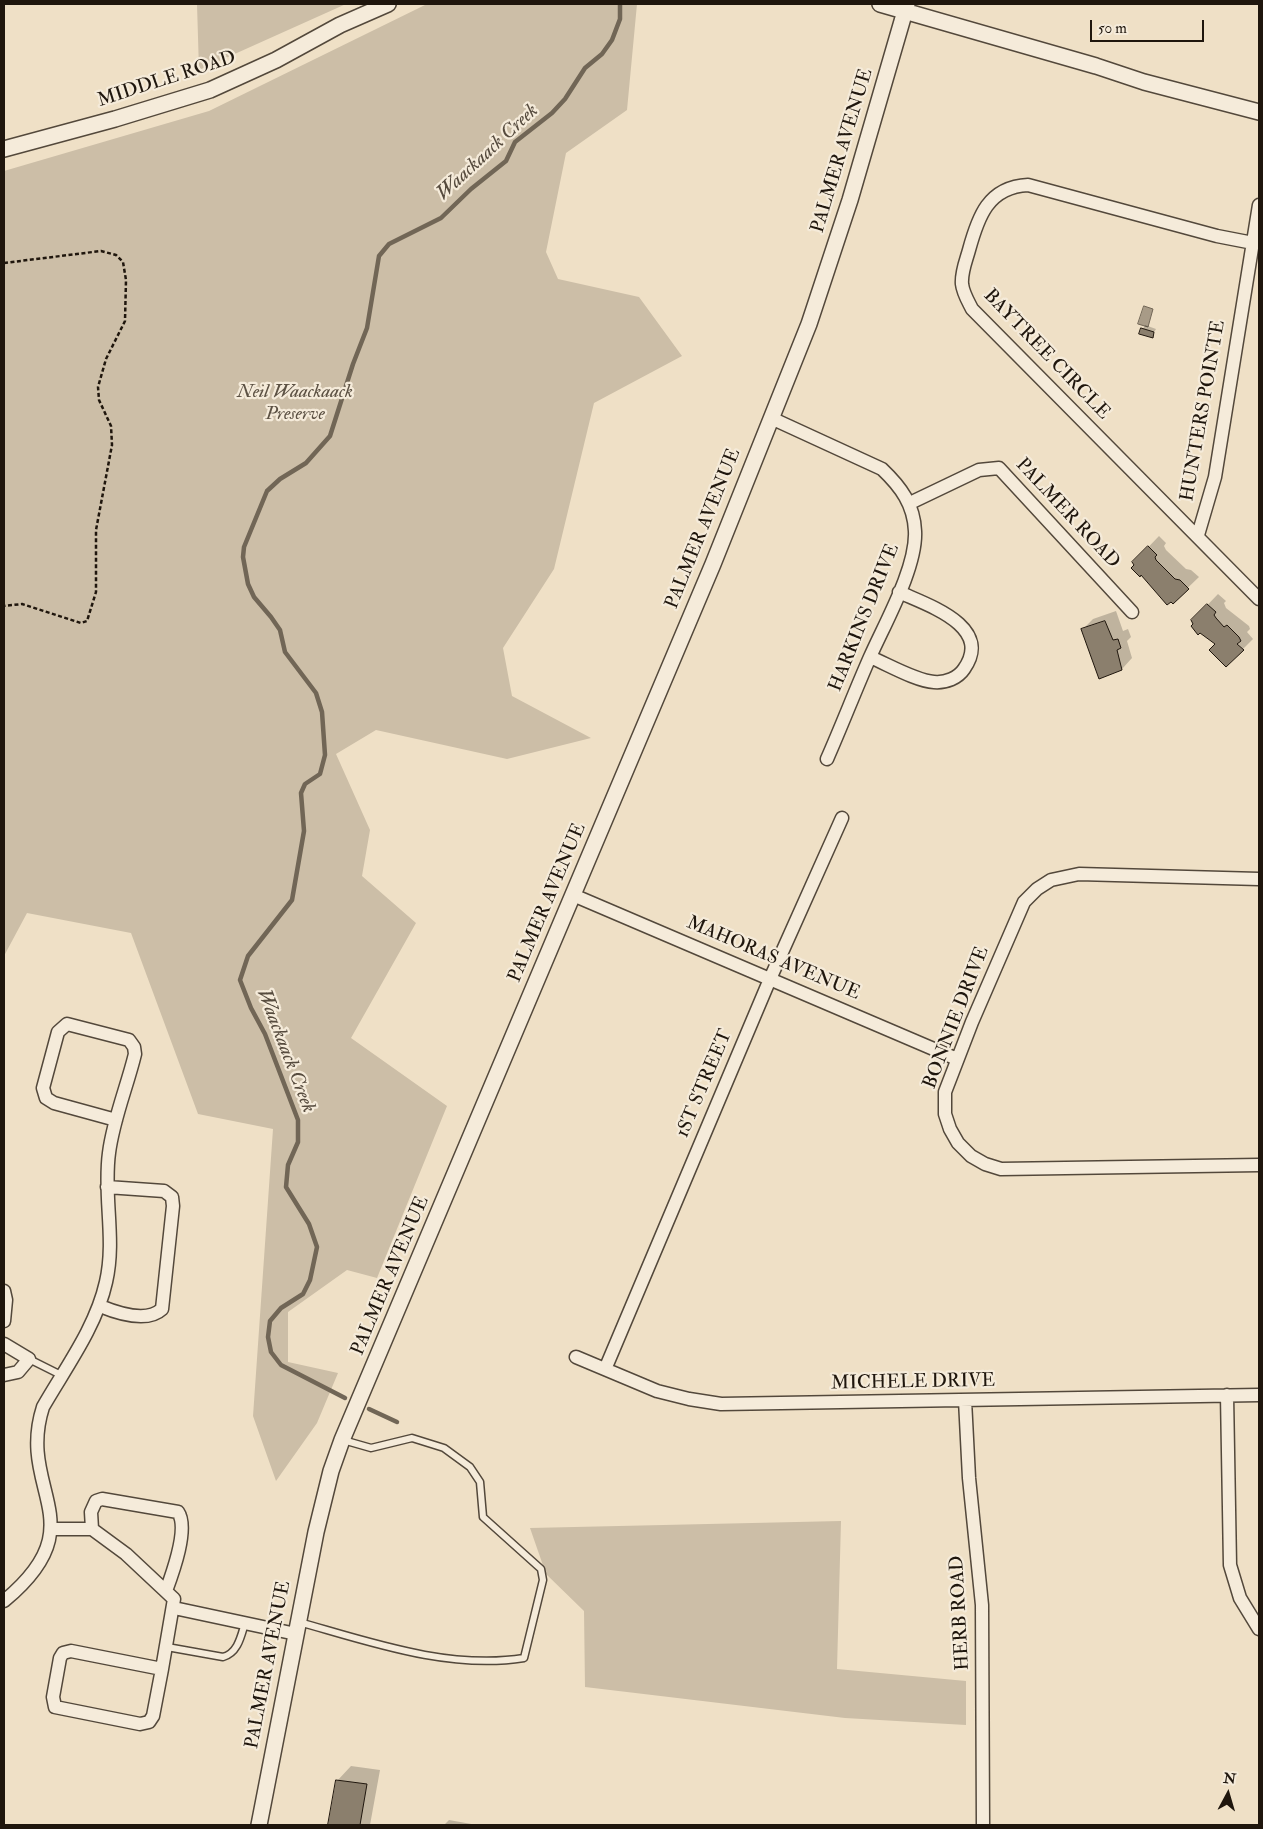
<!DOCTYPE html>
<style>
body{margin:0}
#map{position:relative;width:1263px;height:1829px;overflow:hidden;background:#efe0c6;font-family:"IM FELL Double Pica",serif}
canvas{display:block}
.frame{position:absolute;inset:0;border:5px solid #1f160d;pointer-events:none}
.north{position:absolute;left:1203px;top:1769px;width:50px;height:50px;-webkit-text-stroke:4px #f5ebda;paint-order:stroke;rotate:6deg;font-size:14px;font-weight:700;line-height:20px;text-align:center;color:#1f160d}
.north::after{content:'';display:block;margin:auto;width:18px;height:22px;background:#1f160d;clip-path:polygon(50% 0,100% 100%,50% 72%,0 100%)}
.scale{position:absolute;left:1090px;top:20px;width:114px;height:22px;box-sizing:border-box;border:2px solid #1f160d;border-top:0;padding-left:6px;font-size:15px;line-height:18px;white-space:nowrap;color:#1f160d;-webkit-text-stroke:4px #f5ebda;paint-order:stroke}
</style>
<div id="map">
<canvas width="1263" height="1829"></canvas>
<div class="frame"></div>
<div class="north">N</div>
<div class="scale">50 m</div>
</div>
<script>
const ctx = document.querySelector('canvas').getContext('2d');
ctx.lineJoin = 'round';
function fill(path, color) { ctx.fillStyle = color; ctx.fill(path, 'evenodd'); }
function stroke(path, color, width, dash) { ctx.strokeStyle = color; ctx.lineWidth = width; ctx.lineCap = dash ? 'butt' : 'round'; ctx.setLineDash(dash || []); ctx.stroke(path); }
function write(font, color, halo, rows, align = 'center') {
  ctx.font = font + ' "IM FELL Double Pica",serif'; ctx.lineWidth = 4.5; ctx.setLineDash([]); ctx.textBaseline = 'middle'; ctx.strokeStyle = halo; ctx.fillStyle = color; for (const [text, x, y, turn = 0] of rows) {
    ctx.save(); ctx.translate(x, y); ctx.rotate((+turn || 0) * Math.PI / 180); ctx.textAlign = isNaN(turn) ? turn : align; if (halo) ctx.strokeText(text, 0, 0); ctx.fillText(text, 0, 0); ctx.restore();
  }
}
const green = new Path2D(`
 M 197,4 L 346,4 L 199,70 Z
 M 637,4 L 627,110 L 566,153 L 546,252 L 558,279 L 639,297 L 682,356 L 594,403 L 554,569 L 503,648 L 512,696 L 591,738 L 507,759 L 376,730 L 336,754 L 370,830 L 362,876 L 416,923 L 351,1038 L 447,1106 L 377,1278 L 347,1270 L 288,1312 L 288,1362 L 338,1373 L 317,1423 L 276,1481 L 253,1416 L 273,1129 L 198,1114 L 131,933 L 27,913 L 4,956 L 4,171 L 209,111 L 425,5 Z
 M 841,1521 L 837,1669 L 966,1681 L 966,1725 L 845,1718 L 585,1687 L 584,1611 L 546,1574 L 530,1528 Z`);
const water = new Path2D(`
 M 1144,306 L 1153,309 L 1148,327 L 1138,324 Z`);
const shadow = new Path2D(`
 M 1145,325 L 1156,329 L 1152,336 L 1141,333 Z
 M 1159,536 L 1166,543 L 1164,546 L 1166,550 L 1186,569 L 1191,570 L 1199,577 L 1173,602 L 1134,562 Z
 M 1218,594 L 1226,601 L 1224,603 L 1226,608 L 1249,626 L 1250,629 L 1247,632 L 1253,639 L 1226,666 L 1216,644 L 1200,632 L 1193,620 Z
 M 1116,611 L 1123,631 L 1128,629 L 1131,637 L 1127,641 L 1132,658 L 1122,669 L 1083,629 L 1093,619 Z
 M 351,1766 L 380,1770 L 370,1825 L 330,1825 L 337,1781 Z
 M 449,1820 L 477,1825 L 444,1825 Z`);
const stream = new Path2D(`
 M 345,1398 L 281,1365 L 271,1352 L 268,1337 L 270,1321 L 281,1308 L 303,1294 L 310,1280 L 317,1247 L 309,1224 L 286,1187 L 288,1165 L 298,1142 L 298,1120 L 265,1034 L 251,1008 L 240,980 L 248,956 L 292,900 L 304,831 L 301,793 L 305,784 L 320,774 L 325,755 L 322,712 L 316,693 L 285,652 L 280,630 L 271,617 L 254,597 L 248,584 L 243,557 L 244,547 L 267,491 L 280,479 L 306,463 L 330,436 L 353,364 L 367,328 L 379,256 L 389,244 L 441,218 L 471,189 L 506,161 L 515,142 L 552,113 L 565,99 L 585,68 L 602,54 L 612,40 L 620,19 L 620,4
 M 369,1409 L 397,1422`);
const building = new Path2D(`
 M 1141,328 L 1154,332 L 1153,338 L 1139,334 Z
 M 1148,546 L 1157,555 L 1155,557 L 1156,560 L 1175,579 L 1180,580 L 1189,589 L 1173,604 L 1171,602 L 1167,605 L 1141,575 L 1140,577 L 1131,568 L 1134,565 L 1132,562 Z
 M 1207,604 L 1216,612 L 1214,615 L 1216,618 L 1224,627 L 1227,625 L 1239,637 L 1241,641 L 1237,644 L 1244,650 L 1226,667 L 1209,650 L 1215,644 L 1200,633 L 1198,635 L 1191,626 L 1193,624 L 1191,620 Z
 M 1105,621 L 1113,640 L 1118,639 L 1121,648 L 1117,650 L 1122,670 L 1099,679 L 1081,629 Z
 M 336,1780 L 367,1784 L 360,1825 L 328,1825 Z`);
const path = new Path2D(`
 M 4,263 L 101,251 L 116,255 L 123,262 L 126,280 L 125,321 L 106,359 L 98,387 L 99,400 L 111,426 L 112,445 L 96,530 L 96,592 L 87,621 L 81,623 L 22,604 L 4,606`);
const service = new Path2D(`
 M 29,1359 L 61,1375
 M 299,1622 C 370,1642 449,1670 524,1658 L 543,1580 L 541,1569 L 483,1517 L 480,1482 L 470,1467 L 444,1448 L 412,1438 L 371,1448 L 343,1440
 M 167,1647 L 223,1657 C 238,1653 241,1636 245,1623`);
const minor = new Path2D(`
 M 1253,243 L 1217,236 L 1028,185 C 988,187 978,217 969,250 C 966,261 961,272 962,284 C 963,293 968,301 972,309 L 1259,599
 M 771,418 L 882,469 C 901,487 914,505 915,531 C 917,567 885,623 870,657 C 855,691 842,725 827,759
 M 910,503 L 979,470 L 999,468 L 1132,612
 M 1198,535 L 1215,477 L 1259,205
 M 870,657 C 887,664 916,681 934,682 C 946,683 958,678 964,669 C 994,626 927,605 899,592
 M 1259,879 L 1079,874 L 1051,880 L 1037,889 L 1024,902 L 972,1022 L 945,1092 L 945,1114 L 950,1129 L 958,1143 L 971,1156 L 985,1164 L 1001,1169 L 1259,1165
 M 573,895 L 957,1059
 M 4,1291 L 6,1300 L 4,1321
 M 100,1306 C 117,1313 147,1323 162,1309 L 173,1206 L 172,1197 L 164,1191 L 107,1187
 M 4,1344 L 29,1359 L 18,1372 L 4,1375
 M 576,1357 L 657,1391 L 689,1399 L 721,1404 L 1259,1395
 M 606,1367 L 770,979 L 842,818
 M 1227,1395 L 1230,1565 L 1240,1598 L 1259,1629
 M 965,1400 L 969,1478 L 982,1605 L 983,1825
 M 52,1529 L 92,1529 L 126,1554 L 174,1599 L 162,1669
 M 92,1529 L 91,1512 L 96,1501 L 102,1499 L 178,1512 C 189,1528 173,1572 166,1591
 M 4,1601 C 98,1523 16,1491 43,1407 C 66,1367 96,1327 106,1282 C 116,1239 103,1196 109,1153 C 113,1120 127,1087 135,1054 L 134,1047 L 129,1040 L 67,1024 L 58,1032 L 43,1088 L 46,1098 L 54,1103 L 116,1120
 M 174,1608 L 296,1634
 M 71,1651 L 162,1669 L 153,1716 L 149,1722 L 140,1724 L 55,1707 L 53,1697 L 60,1658 L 63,1653 Z`);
const tertiary = new Path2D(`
 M 880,4 L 1096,66 L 1144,82 L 1259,112
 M 4,149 L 115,119 L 210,90 L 276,60 L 340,25 L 388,4
 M 259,1825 L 316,1532 L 331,1471 L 342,1440 L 713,564 L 809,324 L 850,200 L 907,4`);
const streetNames = [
 ["MIDDLE ROAD",167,80,-18],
 ["PALMER AVENUE",843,151,-73],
 ["BAYTREE CIRCLE",1046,355,46],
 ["HUNTERS POINTE",1204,411,-80],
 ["PALMER ROAD",1067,514,47],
 ["PALMER AVENUE",704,529,-68],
 ["HARKINS DRIVE",865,618,-68],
 ["PALMER AVENUE",548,903,-67],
 ["MAHORAS AVENUE",773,959,23],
 ["BONNIE DRIVE",957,1018,-69],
 ["1ST STREET",705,1084,-67],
 ["PALMER AVENUE",391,1276,-67],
 ["MICHELE DRIVE",913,1383,-1],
 ["HERB ROAD",961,1613,-93],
 ["PALMER AVENUE",269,1665,-79]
];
const parkNames = [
 ["Neil Waackaack",295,393],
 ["Preserve",295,415]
];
const waterNames = [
 ["Waackaack Creek",488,153,-43],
 ["Waackaack Creek",285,1051,69]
];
fill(green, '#ccbea7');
fill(water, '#a89b87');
stroke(water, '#716656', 1);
fill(shadow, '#0003');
stroke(stream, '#716656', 4.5);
fill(building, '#8b7f6d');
stroke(building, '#1f160d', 1);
stroke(service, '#53483b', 9);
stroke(minor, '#53483b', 15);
stroke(tertiary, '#53483b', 18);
stroke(path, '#1f160d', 2.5, [4, 2.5]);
stroke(service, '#f5ebda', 6);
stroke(minor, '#f5ebda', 12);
stroke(tertiary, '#f5ebda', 15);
write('19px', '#1f160d', '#f5ebda', streetNames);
write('italic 19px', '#5c5143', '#f5ebda', parkNames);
write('italic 20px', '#564b3e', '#f5ebda', waterNames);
</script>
